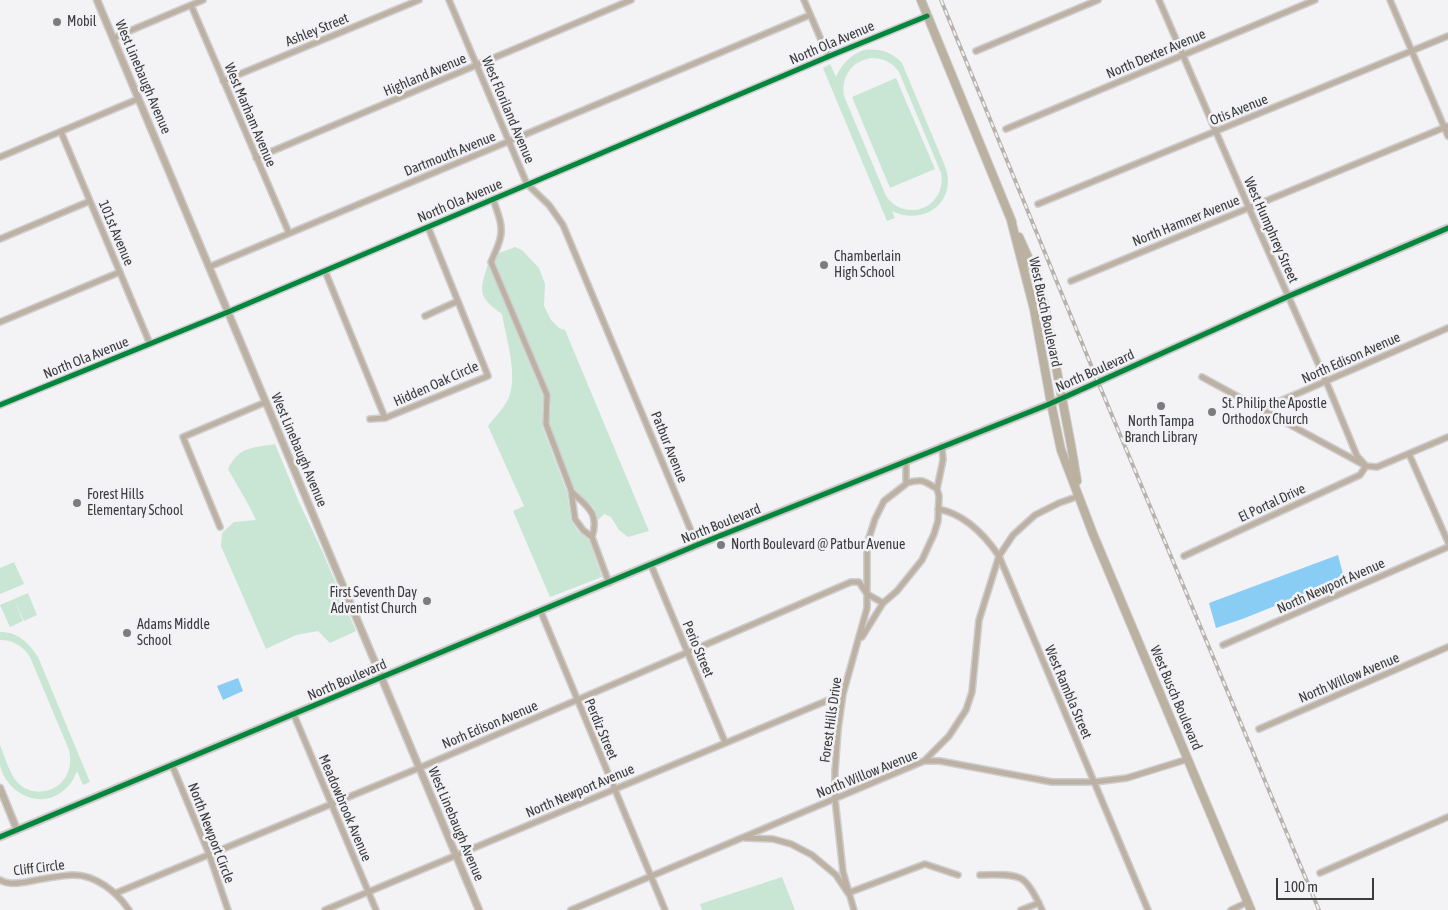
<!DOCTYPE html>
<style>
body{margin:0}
#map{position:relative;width:1448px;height:910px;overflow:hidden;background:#f3f3f5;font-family:"Asap Condensed",sans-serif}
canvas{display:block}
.scale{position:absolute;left:1276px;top:878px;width:98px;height:22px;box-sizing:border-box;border:2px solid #3b3c3d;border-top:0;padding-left:6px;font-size:15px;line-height:18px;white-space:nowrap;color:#3b3c3d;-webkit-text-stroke:4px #f2f2f6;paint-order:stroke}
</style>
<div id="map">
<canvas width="1448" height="910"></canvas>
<div class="scale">100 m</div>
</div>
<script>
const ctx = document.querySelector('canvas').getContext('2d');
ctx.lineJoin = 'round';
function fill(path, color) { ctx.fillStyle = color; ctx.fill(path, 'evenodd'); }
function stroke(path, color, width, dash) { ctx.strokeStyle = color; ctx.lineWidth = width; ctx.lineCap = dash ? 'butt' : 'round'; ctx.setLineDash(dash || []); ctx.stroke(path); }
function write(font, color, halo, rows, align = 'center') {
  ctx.font = font + ' "Asap Condensed",sans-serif'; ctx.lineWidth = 5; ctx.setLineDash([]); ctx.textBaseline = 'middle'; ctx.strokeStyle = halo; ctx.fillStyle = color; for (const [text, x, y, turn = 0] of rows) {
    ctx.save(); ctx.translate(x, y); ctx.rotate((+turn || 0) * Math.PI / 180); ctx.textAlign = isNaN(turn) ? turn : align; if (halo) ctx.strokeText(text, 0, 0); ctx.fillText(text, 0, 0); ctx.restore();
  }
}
const green = new Path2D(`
 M 864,50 C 879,48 892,52 902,63 L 945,166 C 958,201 925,227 892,211 L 895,218 L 887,221 L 823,68 L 830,64 L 836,77 C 842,64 850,55 864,50 ZM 871,58 C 883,58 892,62 899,72 L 941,173 C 947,207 906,224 886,196 L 844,96 C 841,76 852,61 871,58 Z
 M 896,78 L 935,169 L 890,188 L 852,97 Z
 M 515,247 L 522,250 L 539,268 L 545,284 L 544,306 L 551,320 L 559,328 L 565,330 L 649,531 L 628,537 L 619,530 L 611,517 L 604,514 L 598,520 L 594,508 L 574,488 L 549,424 L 551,409 L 550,394 L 495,262 L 499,253 Z
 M 488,264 L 543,396 L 542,426 L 567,492 L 571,520 L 579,532 L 589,540 L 602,577 L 550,597 L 513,511 L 524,506 L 488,426 C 495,417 505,407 509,397 C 518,374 506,338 502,314 C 478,297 479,292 488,264 Z
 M 275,444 L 299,502 L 323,553 L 356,631 L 330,643 L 318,631 L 296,635 L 266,649 L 221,546 L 222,533 L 234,522 L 256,520 C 248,502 237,486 228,469 C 239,446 253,448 275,444 Z
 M 14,562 L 24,584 L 0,594 L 0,568 Z
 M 28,593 L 37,615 L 24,621 L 14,599 Z
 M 14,599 L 23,621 L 10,627 L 0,605 Z
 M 0,632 C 18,632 28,642 38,657 L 90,782 L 83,785 L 77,771 C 74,778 71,785 64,790 C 41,811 6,793 0,765 C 0,759 0,751 0,745 C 5,757 9,774 19,784 C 36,799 63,791 69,769 C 71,763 70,756 69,750 L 30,657 C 23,646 13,640 0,640 Z
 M 782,877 L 795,910 L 702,910 L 700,904 Z`);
const water = new Path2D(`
 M 1338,555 L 1344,578 L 1245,618 L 1216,628 L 1209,603 Z
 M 238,678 L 243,691 L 223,700 L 217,686 Z`);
const minor = new Path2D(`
 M 449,0 L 527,184 L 549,205 L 563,225 L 697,545
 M 804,0 L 828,56
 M 1159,0 L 1249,208 L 1326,381 L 1357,456 L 1366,466 L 1360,475 L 1184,556
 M 1390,0 L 1448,136
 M 191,5 L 289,233
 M 113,39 L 120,35 L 203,0
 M 976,51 L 1098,0
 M 223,81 L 419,0
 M 1006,129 L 1315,0
 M 61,132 L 150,344
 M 0,157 L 138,99
 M 256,158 L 631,0
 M 493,199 C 497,212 504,225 500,239 C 498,247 494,255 491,262 L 547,395 L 546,424 L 571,490 L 575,519 L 583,530 L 592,537 L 609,583
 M 1038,204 L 1448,36
 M 0,239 L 90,201
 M 209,267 L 810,15
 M 325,271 L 385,418 L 488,376 L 428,227
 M 1071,281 L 1448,126
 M 425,316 L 458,301
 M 0,322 L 120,272
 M 1202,377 L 1366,466 L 1377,467 L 1448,437
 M 0,405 L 228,312 L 832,55 L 927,16
 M 1262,409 L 1448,328
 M 370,419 L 385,418
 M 1409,454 L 1448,542
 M 906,483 C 923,479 923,480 937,489
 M 571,491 C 586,506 600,512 592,537
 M 938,509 C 965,514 984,534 999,556 L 1148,910
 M 220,527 L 183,437 L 266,402
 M 651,565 L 725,742
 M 541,612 L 665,910
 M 862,637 L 883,603 L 897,591 L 922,560 L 934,534 L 938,521 L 939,496 L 937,489 L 943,460 L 942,446
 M 1223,645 L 1448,547
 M 294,715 L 376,910
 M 1259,729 L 1448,647
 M 924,761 L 949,736 L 966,710 L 972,692 L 979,620 L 999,556 L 1013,535 L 1035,515 L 1059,503 L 1079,496
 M 172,765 L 209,854 L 228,910
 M 745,838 L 773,839 L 791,844 L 812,855 L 836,875 L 848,893 L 925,864 L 958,875
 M 1320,873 L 1448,817
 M 980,875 C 993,875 1008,873 1020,878 C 1029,882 1038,901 1042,910
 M 0,880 C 8,885 17,883 26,882 C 41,879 57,876 72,875 C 95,874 117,892 129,910
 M 116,893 L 419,768 L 851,582 L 859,582 L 867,594 L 883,603
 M 325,910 L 843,694
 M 571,910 L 924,761 L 940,761 L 1052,782 L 1094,782 L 1127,778 L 1188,759
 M 854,910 L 843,872 L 835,799 L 835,771 L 838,730 L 843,694 L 867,608 L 867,544 L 875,519 L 884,501 L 906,484 L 906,461
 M 1021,910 L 1039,903
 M 1231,910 L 1248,902`);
const tertiary = new Path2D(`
 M 97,0 L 479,910
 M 0,788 L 17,830
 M 0,837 L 697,545 L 1047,405 L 1289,296 L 1448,228`);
const primary = new Path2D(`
 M 921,0 L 1012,222
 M 1011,220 L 1034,309 L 1051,403 L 1061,450 L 1093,534 L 1251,910
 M 1019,237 L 1032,266 L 1044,304 L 1071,445 L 1077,481`);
const rail = new Path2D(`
 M 941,0 L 1098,382 L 1319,910`);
const cycleway = new Path2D(`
 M 0,405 L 228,312 L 832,55 L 927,16
 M 0,837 L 697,545 L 1047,405 L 1289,296 L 1448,228`);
const markers = [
 [57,22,5,"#7b7c7d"],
 [824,265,5,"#7b7c7d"],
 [1161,406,5,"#7b7c7d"],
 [1212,412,5,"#7b7c7d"],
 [77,503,5,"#7b7c7d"],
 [721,545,5,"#7b7c7d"],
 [427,601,5,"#7b7c7d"],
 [127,633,5,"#7b7c7d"]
];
const poiNames = [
 ["Mobil",67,22],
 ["Chamberlain",834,257],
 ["High School",834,273],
 ["St. Philip the Apostle",1222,404],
 ["Orthodox Church",1222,420],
 ["North Tampa",1161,422,"center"],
 ["Branch Library",1161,438,"center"],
 ["Forest Hills",87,495],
 ["Elementary School",87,511],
 ["North Boulevard @ Patbur Avenue",731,545],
 ["First Seventh Day",417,593,"right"],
 ["Adventist Church",417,609,"right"],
 ["Adams Middle",137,625],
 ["School",137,641]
];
const streetNames = [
 ["Ashley Street",317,30,-22],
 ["North Ola Avenue",832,43,-23],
 ["North Dexter Avenue",1156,54,-23],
 ["Highland Avenue",425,75,-23],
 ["West Linebaugh Avenue",143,77,67],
 ["West Floriland Avenue",508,110,67],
 ["Otis Avenue",1239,110,-22],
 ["West Marham Avenue",250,115,67],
 ["Dartmouth Avenue",450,154,-22],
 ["North Ola Avenue",460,201,-23],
 ["North Hamner Avenue",1186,221,-22],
 ["West Humphrey Street",1271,230,66],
 ["101st Avenue",116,233,67],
 ["West Busch Boulevard",1045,312,78],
 ["North Ola Avenue",86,358,-22],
 ["North Edison Avenue",1351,358,-24],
 ["North Boulevard",1095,371,-24],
 ["Hidden Oak Circle",436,384,-24],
 ["Patbur Avenue",669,447,68],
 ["West Linebaugh Avenue",299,450,67],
 ["El Portal Drive",1272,503,-25],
 ["North Boulevard",721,524,-22],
 ["North Newport Avenue",1331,586,-24],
 ["Perio Street",698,649,67],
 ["North Willow Avenue",1349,678,-23],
 ["North Boulevard",347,680,-23],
 ["West Rambla Street",1068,692,67],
 ["West Busch Boulevard",1176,698,67],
 ["Forest Hills Drive",831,720,-82],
 ["Norh Edison Avenue",490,725,-23],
 ["Perdiz Street",601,729,67],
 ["North Willow Avenue",867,774,-22],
 ["North Newport Avenue",580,791,-23],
 ["Meadowbrook Avenue",345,808,67],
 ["West Linebaugh Avenue",456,824,67],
 ["North Newport Circle",211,833,69],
 ["Cliff Circle",39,868,-7]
];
fill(green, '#c8e6d3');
fill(water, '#89ccf4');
stroke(minor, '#ceced0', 8);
stroke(tertiary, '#ceced0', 9);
stroke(primary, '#ceced0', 10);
stroke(minor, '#bcb1a2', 5);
stroke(tertiary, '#bcb1a2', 6);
stroke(primary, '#bbb1a1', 8);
stroke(rail, '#b7b2ac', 4);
stroke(rail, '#f2f2f6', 2, [5.5]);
stroke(cycleway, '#00873e', 5);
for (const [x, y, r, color] of markers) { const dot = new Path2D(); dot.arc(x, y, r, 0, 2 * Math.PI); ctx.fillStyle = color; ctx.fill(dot); stroke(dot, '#f2f2f6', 2); }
write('14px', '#3b3c3d', '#f2f2f6', poiNames, 'left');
write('14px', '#3b3c3d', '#f2f2f6', streetNames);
</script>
